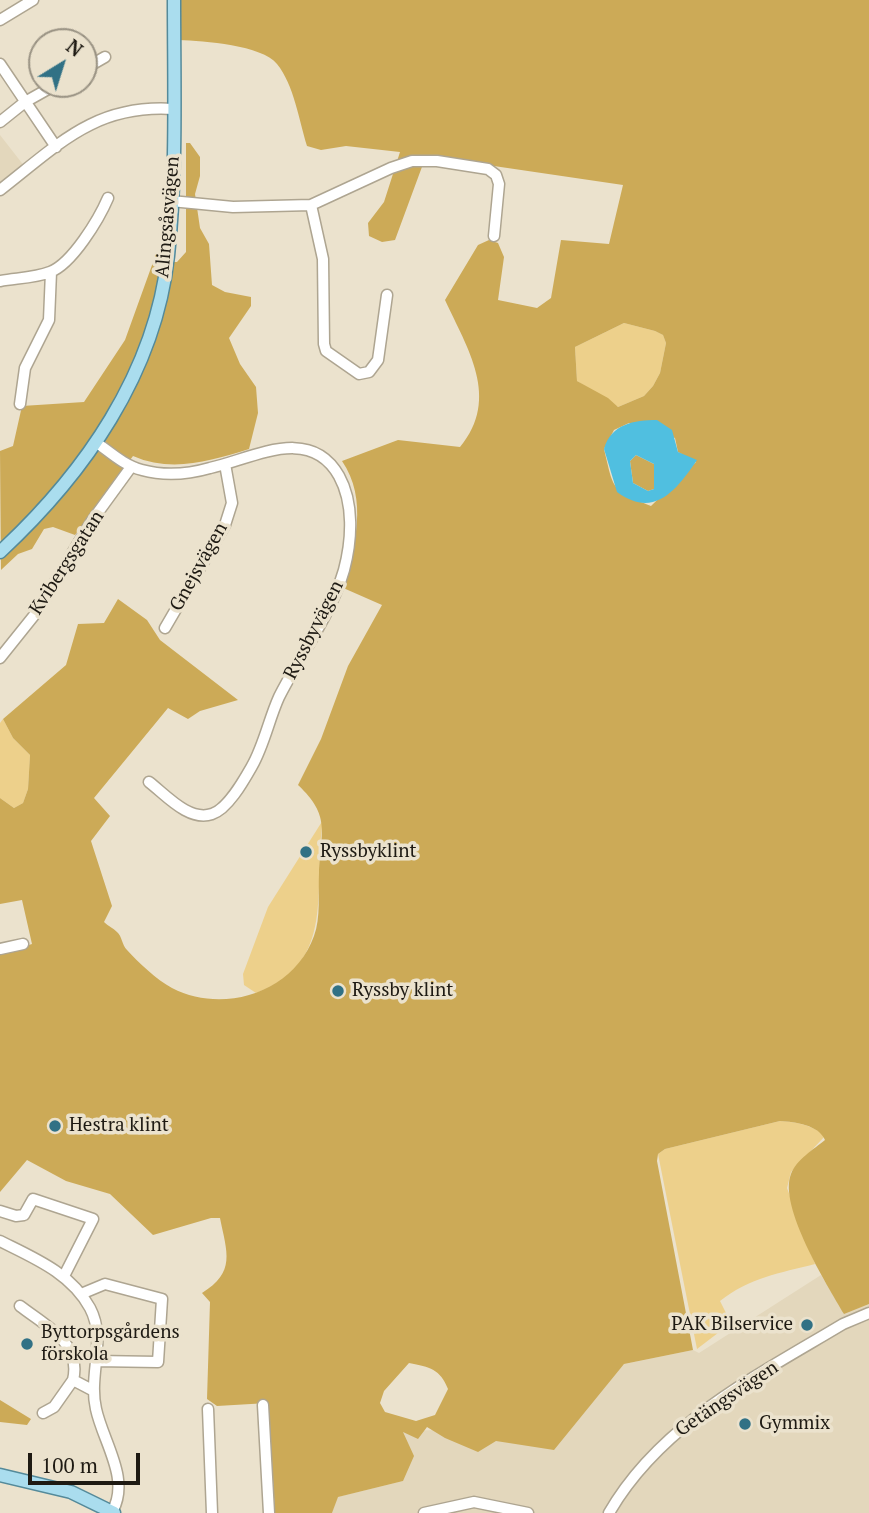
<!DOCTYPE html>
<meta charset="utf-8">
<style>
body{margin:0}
#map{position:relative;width:869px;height:1513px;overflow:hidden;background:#ebe2cd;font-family:"PT Serif",serif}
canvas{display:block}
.north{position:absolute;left:28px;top:28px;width:70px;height:70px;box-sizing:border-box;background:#ebe2cd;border:2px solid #999283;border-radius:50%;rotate:38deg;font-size:19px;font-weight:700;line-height:28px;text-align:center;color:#1e1a13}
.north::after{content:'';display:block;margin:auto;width:24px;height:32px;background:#317185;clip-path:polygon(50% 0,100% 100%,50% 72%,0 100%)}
.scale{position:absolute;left:28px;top:1453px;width:112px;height:32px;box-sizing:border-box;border:4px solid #1e1a13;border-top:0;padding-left:9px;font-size:21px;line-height:24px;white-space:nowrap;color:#1e1a13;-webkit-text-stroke:5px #ebe2cd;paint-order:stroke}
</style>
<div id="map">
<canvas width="869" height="1513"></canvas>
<div class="north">N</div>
<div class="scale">100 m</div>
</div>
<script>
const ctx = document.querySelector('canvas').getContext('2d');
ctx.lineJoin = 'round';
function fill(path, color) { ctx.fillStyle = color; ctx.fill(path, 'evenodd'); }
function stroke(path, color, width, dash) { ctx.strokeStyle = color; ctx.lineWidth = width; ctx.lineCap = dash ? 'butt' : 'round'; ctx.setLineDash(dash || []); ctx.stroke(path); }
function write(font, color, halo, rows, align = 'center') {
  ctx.font = font + ' "PT Serif",serif'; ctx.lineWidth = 7; ctx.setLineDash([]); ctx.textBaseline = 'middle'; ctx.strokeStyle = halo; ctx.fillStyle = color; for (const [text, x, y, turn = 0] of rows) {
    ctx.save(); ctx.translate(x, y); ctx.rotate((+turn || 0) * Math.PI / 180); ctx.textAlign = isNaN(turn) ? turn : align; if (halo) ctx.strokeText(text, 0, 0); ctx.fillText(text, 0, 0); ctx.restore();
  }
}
const built = new Path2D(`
 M 0,135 L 25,167 L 2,186 L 0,183 Z
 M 821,1275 L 844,1313 L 869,1304 L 869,1513 L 332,1513 L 337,1497 L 403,1481 L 402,1431 L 474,1429 L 624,1364 L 693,1350 L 699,1353 Z`);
const green = new Path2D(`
 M 624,323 L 655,331 L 663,335 L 666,343 L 660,373 L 653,386 L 644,396 L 618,407 L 577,381 L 575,347 Z
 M 3,719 L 13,738 L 30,755 L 28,789 L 23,803 L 14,808 L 0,798 L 0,723 Z
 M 323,820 C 312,889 338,963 256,993 L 244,985 L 243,974 L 268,907 Z
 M 780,1121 C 796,1122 813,1125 825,1136 L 791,1172 L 787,1188 L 815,1264 C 780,1273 749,1278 720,1301 L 731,1323 L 697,1349 L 658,1154 L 665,1149 Z`);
const forest = new Path2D(`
 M 180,0 L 869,0 L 869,1304 L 844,1314 C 827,1285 778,1206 791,1174 C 796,1160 814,1149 825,1140 C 819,1125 795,1122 780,1121 L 665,1149 L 658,1154 L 657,1161 L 693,1350 L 624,1364 L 554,1450 L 496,1441 L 478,1452 L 445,1438 L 427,1427 L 418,1439 L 403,1432 L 414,1456 L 403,1481 L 338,1497 L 332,1513 L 275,1513 L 268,1403 L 217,1406 L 207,1399 L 210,1302 L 202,1293 C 236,1272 227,1253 220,1218 L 211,1218 L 153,1235 L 110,1194 L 66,1181 L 27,1160 L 0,1192 L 0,954 L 32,944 L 22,900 L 0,904 L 0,798 L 14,808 L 23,803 L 28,789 L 30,755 L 13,738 L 3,719 L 66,665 L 78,624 L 104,623 L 118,599 L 147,620 L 160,640 L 238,700 L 200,711 L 188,719 L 168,708 L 94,798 L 110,816 L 91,841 L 112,906 L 104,922 C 108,926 113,928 117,932 C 122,936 122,945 127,950 C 138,962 157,980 172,988 C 224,1015 294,992 314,936 C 321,918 318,892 319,873 C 321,831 331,816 298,785 L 321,739 L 348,666 L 382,605 L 341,587 C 356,547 368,499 342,461 L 398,440 L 460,447 C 501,398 467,348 445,300 L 478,245 L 489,240 L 498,243 L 504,257 L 498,300 L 537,308 L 551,298 L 561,240 L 609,244 L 623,185 L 426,156 L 395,240 L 382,242 L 369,236 L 368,223 L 384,202 L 400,152 L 346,146 L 321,150 L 307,146 C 299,120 294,85 277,64 C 262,45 204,41 179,40 ZM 624,323 L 655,331 L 663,335 L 666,343 L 660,373 L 653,386 L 644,396 L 618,407 L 608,398 L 577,381 L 575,347 ZM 629,423 L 675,438 L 678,452 L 696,462 L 651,506 C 610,489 614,490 604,449 L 614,430 ZM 409,1363 C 430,1367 440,1369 448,1389 L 435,1415 L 416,1421 L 385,1412 L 380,1403 L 384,1391 Z
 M 186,143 L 190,143 L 200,157 L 200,176 L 195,194 L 200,228 L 209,244 L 212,285 L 225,292 L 251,297 L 251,306 L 229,338 L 240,364 L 256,387 L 258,413 L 249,449 C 210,461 172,473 133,456 L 75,535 L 53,527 L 44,529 L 32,549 L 18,554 L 1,570 L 0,451 L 13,446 L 22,406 L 84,402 L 125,340 L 156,254 L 163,262 L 177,262 L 186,252 Z
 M 636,455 L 654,464 L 654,489 L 648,491 L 633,483 L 630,461 Z
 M 0,1400 L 31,1419 L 27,1425 L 0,1422 Z`);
const water = new Path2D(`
 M 657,420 L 672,430 L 678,452 L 697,460 C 676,491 654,519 617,492 L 604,449 C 611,424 634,420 657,420 ZM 636,455 L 654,464 L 654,489 L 648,491 L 633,483 L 630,461 Z`);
const minor = new Path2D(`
 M 0,20 L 33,0
 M 0,64 L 56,147
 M 84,69 L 105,57
 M 0,122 L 25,102 L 57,84
 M 0,190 C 58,145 95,104 173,109
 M 171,201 L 233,207 L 311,205 L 391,168 L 412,161 L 437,161 L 488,169 L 496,175 L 499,184 L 494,236
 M 311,205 L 323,259 L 324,344 L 326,351 L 359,374 L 369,372 L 378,360 L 387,295
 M 0,281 C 16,278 35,278 50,272 C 72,264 99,219 108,198
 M 20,404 L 25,368 L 49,320 L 51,272
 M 97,443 C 111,453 125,466 142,470 C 164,476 189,474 210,468 C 252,459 310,424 339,476 C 354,503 352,540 344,570 C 331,615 300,655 279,697 C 269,719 264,745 252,766 C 244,780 228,809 212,814 C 189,822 166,795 149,782
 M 165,628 L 225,525 L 232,503 L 225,464
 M 0,658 L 36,613 L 91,522 L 131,467
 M 0,949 L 23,944
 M 0,1211 L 16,1216 L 24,1215 L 33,1199 L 93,1219 L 64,1276
 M 0,1241 C 34,1258 71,1273 90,1308 C 107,1340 88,1375 96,1409 C 103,1442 131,1479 112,1512
 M 81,1294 L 105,1284 L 162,1299 L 158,1362 L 96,1361
 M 20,1306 C 46,1326 82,1343 73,1380 L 94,1391
 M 263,1405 L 269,1513
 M 208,1409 L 212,1513
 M 43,1413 L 54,1407 L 73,1380
 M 424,1513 L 474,1502 L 528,1513
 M 609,1513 C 660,1424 758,1375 843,1324 L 869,1313`);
const major = new Path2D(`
 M 0,552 C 84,474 155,374 168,256 C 177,172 174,85 174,0
 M 0,1475 L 71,1492 L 114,1513`);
const markers = [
 [306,852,7,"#317185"],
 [338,991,7,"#317185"],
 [55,1126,7,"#317185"],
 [807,1325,7,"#317185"],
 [27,1344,7,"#317185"],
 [745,1424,7,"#317185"]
];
const streetNames = [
 ["Alingsåsvägen",168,217,-85],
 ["Kvibergsgatan",67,563,-57],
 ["Gnejsvägen",199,567,-61],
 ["Ryssbyvägen",314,630,-63],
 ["Getängsvägen",727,1399,-34]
];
const poiNames = [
 ["Ryssbyklint",320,852],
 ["Ryssby klint",352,991],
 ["Hestra klint",69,1126],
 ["PAK Bilservice",793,1325,"right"],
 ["Byttorpsgårdens",41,1333],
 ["förskola",41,1355],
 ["Gymmix",759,1424]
];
fill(built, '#e3d7bc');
fill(green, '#edd08b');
fill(forest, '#ccaa57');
fill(water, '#50bfe0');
stroke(minor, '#aea591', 13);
stroke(major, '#548a9a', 15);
stroke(minor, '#fff', 10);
stroke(major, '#ade', 12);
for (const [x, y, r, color] of markers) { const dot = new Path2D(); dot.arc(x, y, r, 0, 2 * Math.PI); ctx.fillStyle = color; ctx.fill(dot); stroke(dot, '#ebe2cd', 2.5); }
write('19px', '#1e1a13', '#ebe2cd', streetNames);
write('19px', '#1e1a13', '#ebe2cd', poiNames, 'left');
</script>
